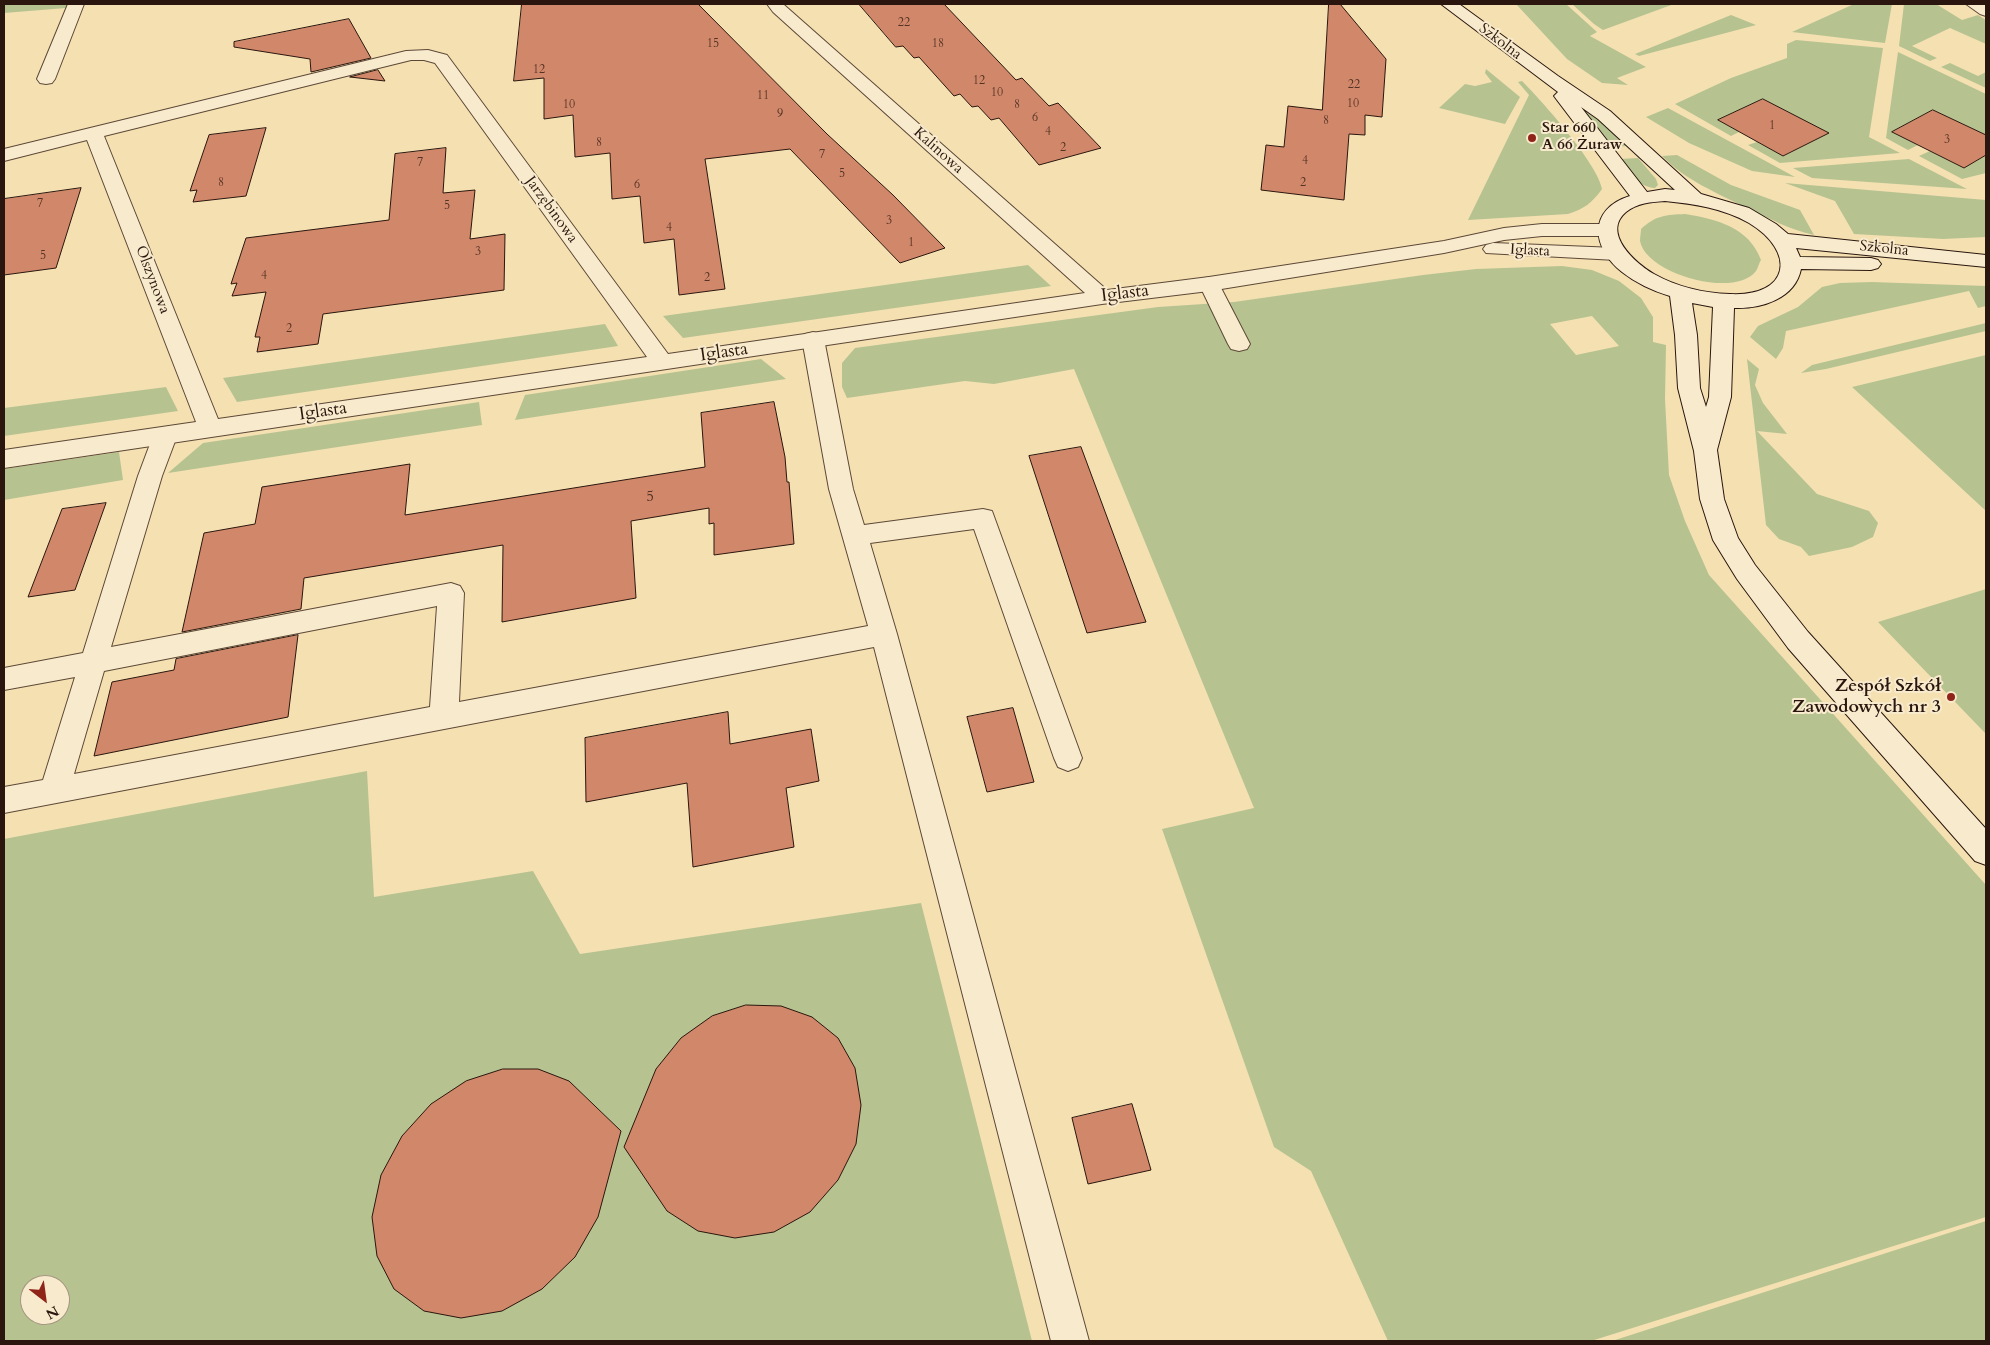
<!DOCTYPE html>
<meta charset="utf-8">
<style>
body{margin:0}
#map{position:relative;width:1990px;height:1345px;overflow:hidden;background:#f5e0b2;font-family:Cardo,serif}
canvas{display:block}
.frame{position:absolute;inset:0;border:5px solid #2a160e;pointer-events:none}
.north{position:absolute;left:20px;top:1275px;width:50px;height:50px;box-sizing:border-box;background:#f8ebcd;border:1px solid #a69681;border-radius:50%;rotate:150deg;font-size:14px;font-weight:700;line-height:20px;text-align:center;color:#2a160e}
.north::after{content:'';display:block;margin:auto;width:18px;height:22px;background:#8f2418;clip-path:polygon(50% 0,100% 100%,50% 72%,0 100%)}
</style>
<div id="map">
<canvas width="1990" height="1345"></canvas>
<div class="frame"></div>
<div class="north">N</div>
</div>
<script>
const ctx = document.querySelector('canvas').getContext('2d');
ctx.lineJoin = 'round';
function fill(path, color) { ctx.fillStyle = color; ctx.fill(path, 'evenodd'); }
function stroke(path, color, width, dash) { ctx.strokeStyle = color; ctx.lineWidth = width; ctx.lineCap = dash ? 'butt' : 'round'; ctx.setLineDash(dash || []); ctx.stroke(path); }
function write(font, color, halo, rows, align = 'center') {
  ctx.font = font + ' Cardo,serif'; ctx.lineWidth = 4; ctx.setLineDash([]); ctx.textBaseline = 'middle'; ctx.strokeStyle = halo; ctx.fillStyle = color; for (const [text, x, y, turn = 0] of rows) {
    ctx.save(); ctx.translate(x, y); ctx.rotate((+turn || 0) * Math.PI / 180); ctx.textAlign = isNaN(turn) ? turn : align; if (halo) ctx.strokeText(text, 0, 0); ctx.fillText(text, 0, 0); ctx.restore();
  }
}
const green = new Path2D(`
 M 4,4 L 68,4 L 66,8 L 4,13 Z
 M 1516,4 L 1566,4 L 1597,32 L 1590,36 L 1646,67 L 1617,78 L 1628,85 L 1602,83 L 1567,59 Z
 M 1572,4 L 1674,4 L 1603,30 L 1594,24 Z
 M 1854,4 L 1892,4 L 1885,43 L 1792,32 Z
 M 1904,4 L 1936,4 L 1962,20 L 1978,15 L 1986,20 L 1986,44 L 1950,28 L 1912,46 L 1937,58 L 1930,61 L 1899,46 Z
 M 1731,15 L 1756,25 L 1639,56 L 1635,54 Z
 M 1796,40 L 1883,48 L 1869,137 L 1900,153 L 1780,163 L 1748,145 L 1757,142 L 1784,156 L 1828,133 L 1763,99 L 1718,120 L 1739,132 L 1731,136 L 1675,104 L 1731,78 L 1787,58 L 1787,44 Z
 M 1898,52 L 1986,94 L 1986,135 L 1933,110 L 1892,132 L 1918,145 L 1908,150 L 1886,138 Z
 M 1950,63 L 1978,76 L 1986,72 L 1986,88 L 1941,67 Z
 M 1486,69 L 1520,97 L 1505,124 L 1439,108 L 1465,84 L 1475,86 L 1492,82 L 1485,73 Z
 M 1522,81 C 1542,101 1598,164 1602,189 C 1592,203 1584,209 1568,214 L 1468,220 L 1529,95 L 1518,82 Z
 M 1576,103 L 1594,114 L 1627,146 L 1613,147 Z
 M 1668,108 L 1795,177 L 1752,171 L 1689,143 L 1646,117 Z
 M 1930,151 L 1964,168 L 1986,155 L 1986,173 L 1962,179 L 1919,156 Z
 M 1677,155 L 1731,185 L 1800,210 L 1814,235 C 1790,230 1769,218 1747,208 C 1717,193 1685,180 1662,156 Z
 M 1638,158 L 1656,179 L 1658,185 L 1655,188 C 1638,187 1630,172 1620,159 Z
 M 1909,159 L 1967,189 L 1812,178 L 1793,168 Z
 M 1785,183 L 1986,200 L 1986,237 L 1943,239 L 1854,234 L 1835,201 Z
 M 1685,214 C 1716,219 1749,227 1761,260 C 1759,263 1758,268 1756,271 C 1735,299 1646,274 1640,241 C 1640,237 1641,232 1641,229 C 1656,215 1666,215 1685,214 Z
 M 1028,265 L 1051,286 L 683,338 L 663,316 Z
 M 1562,266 L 1592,270 L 1619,281 L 1641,298 L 1653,317 L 1653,342 L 1666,345 L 1665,399 L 1669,475 L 1685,521 L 1709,575 L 1986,885 L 1986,1217 L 1591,1341 L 1388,1341 L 1311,1171 L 1274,1147 L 1162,829 L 1254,808 L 1074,369 L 994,384 L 965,381 L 847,398 L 842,387 L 842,363 L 855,348 L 1158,307 L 1234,302 L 1423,275 L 1476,269 ZM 1592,316 L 1619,346 L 1576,355 L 1550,324 Z
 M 1872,282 L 1986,286 L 1986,306 L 1978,308 L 1969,291 L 1786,331 L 1783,348 L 1776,359 L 1750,337 L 1758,326 L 1798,307 L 1822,287 L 1840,283 Z
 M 1986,323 L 1986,331 L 1826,369 L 1801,373 L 1812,365 Z
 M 605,324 L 618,346 L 237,402 L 223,378 Z
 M 1986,355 L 1986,511 L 1852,387 Z
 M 761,359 L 786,379 L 515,420 L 525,395 Z
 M 1747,359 L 1759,369 L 1755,385 L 1763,403 L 1787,434 L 1757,431 L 1817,494 L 1869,511 L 1878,523 L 1873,537 L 1852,547 L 1809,556 L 1801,547 L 1779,539 L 1766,525 Z
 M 166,387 L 178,411 L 4,436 L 4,408 Z
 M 479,402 L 482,425 L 168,473 L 203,443 Z
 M 119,452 L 123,480 L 4,500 L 4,469 Z
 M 1986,589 L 1986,734 L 1878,622 Z
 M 367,771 L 374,897 L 533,871 L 580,954 L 921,903 L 1032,1341 L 4,1341 L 4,839 ZM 30,1285 L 60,1285 L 60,1315 L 30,1315 Z
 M 1986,1221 L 1986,1341 L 1612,1341 Z`);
const building = new Path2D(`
 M 522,4 L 698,4 L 827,134 L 893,195 L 945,248 L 900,263 L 790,149 L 705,159 L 725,289 L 679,295 L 674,239 L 644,243 L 640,196 L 612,199 L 610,153 L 575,157 L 573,115 L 544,119 L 544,78 L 514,81 Z
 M 859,4 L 944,4 L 1016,80 L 1022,78 L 1049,106 L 1058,103 L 1101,148 L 1039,165 L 999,118 L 991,120 L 978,106 L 972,107 L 960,94 L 954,96 L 919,57 L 914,58 L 903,46 L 896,47 Z
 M 1329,4 L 1340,4 L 1386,59 L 1382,117 L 1365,115 L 1365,135 L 1349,134 L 1344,200 L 1261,190 L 1266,145 L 1284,147 L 1288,106 L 1322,110 Z
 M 349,19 L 371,58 L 311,72 L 310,59 L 234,47 L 234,42 Z
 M 378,70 L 385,81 L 350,77 Z
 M 1763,99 L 1829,133 L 1783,156 L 1718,120 Z
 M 1933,110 L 1986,135 L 1986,155 L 1964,168 L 1892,132 Z
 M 266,128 L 246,196 L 193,202 L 197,190 L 190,191 L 209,135 Z
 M 446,148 L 443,193 L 475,190 L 470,239 L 505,234 L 504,290 L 323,314 L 318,344 L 257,352 L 260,337 L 255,337 L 266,292 L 232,296 L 237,283 L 231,284 L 246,238 L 389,220 L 395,154 Z
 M 81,188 L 56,268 L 4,275 L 4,199 Z
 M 774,402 L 785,457 L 787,482 L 789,482 L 794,544 L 714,555 L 714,523 L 709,524 L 709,508 L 631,521 L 636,598 L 502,622 L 503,545 L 304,578 L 301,609 L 182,632 L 204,533 L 255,524 L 262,487 L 410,464 L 405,515 L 705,467 L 701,413 Z
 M 1081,447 L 1146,622 L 1087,633 L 1029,456 Z
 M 106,503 L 75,590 L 28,597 L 62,509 Z
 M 298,635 L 288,717 L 94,756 L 112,682 L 174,670 L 176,659 Z
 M 1013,708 L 1034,782 L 987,792 L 967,717 Z
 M 728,712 L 730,744 L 811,729 L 819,781 L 786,788 L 794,847 L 693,867 L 687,783 L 586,802 L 585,738 Z
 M 746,1005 L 781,1006 L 812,1017 L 838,1038 L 855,1068 L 861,1105 L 856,1144 L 838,1180 L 810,1212 L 774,1232 L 735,1238 L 698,1231 L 667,1211 L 624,1147 L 656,1069 L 681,1038 L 712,1016 Z
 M 503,1069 L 538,1069 L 569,1081 L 621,1131 L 598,1217 L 575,1257 L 542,1289 L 502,1311 L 461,1318 L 424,1311 L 394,1289 L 377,1256 L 372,1217 L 381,1175 L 402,1136 L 431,1104 L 466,1081 Z
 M 1132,1104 L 1151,1170 L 1088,1184 L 1072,1118 Z`);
const lane = new Path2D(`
 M 68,4 L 84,4 L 55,79 L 52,83 L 46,84 L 40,83 L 37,79 Z
 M 1209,277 L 1216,279 L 1219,284 L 1250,344 L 1247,349 L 1239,351 L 1231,349 L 1228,344 L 1199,284 L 1202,279 Z
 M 813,332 L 821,334 L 824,339 L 853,489 L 864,525 L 983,509 L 992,511 L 1082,758 L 1078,767 L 1068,771 L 1058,767 L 1054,758 L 974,529 L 870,543 L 897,634 L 1089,1341 L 1051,1341 L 874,647 L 4,813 L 4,787 L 43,780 L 75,677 L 4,690 L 4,668 L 83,653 L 138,476 L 153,436 L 157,430 L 165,428 L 173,430 L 177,436 L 162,476 L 111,647 L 451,583 L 460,586 L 464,593 L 459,702 L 868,626 L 829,489 L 802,339 L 805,334 ZM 437,606 L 430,707 L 74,774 L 104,671 Z`);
const street = new Path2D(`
 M 767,4 L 783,4 L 1107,290 L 1209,277 L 1444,241 L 1504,228 L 1542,224 L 1607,224 L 1614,226 L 1617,230 L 1614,234 L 1607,236 L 1542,236 L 1504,240 L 1444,253 L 1209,291 L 1102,304 L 4,468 L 4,450 L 196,422 L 87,140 L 4,161 L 4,149 L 406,51 L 428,50 L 447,55 L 668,354 L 1085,293 L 773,12 ZM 411,60 L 424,60 L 435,63 L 647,357 L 218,419 L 104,136 Z
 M 1966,4 L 1986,4 L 1986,16 L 1980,14 Z
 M 1493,243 L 1616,248 L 1623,250 L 1626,254 L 1623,258 L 1616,260 L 1486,253 L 1483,249 L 1486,245 Z`);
const secondary = new Path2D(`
 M 1441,4 L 1459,4 L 1558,76 L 1610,111 L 1701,194 L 1749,208 L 1776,224 L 1788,234 L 1986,255 L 1986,267 L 1796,248 L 1800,257 L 1871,258 L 1878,260 L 1881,264 L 1878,268 L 1871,270 L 1801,269 C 1795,299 1761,309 1734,308 L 1731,397 L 1717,450 L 1724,499 L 1738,538 L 1755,565 L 1808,632 L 1986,829 L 1986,865 L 1975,861 L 1788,648 L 1737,579 L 1713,540 L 1700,499 L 1694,451 L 1678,388 L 1675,335 L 1670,296 C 1653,291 1636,283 1622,272 C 1591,247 1588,209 1630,196 L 1557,100 L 1554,96 L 1558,92 ZM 1581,107 L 1598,119 L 1675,190 L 1665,189 L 1647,192 ZM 1665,201 C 1694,204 1723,208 1749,223 C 1797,252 1790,297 1730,294 C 1704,293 1677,287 1654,274 C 1636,264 1601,233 1626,212 C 1637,203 1651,202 1665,201 ZM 1692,303 L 1713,307 L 1709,397 L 1706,407 L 1700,388 L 1697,335 Z`);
const markers = [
 [1532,138,5,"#8f2418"],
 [1951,697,5,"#8f2418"]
];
const farNumbernames = [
 ["22",904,23],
 ["15",713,44],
 ["18",938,44],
 ["12",539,70],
 ["12",979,81],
 ["22",1354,85],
 ["10",997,93],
 ["11",763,96],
 ["10",1353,104],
 ["10",569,105],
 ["8",1017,105],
 ["9",780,114],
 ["6",1035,118],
 ["8",1326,121],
 ["1",1772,126],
 ["4",1048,132],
 ["3",1947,140],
 ["8",599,143],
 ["2",1063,148],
 ["7",822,155],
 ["4",1305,161],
 ["7",420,163],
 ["5",842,174],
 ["8",221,183],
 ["2",1303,183],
 ["6",637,185],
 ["7",40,204],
 ["5",447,206],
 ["3",889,221],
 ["4",669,228],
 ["1",911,243],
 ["3",478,252],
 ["5",43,256],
 ["4",264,276],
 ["2",707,278],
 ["2",289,329]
];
const farStreetnames = [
 ["Szkolna",1500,42,37],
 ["Kalinowa",938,151,42],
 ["Jarzębinowa",551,210,54],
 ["Szkolna",1884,249,6],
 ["Iglasta",1530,251,3],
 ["Olszynowa",152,280,69]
];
const farPoinames = [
 ["Star 660",1542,129],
 ["A 66 Żuraw",1542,146]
];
const numberNames = [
 ["5",650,498]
];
const streetNames = [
 ["Iglasta",1125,294,-7],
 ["Iglasta",724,353,-8],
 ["Iglasta",323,412,-8]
];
const poiNames = [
 ["Zespół Szkół",1941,687],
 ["Zawodowych nr 3",1941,708]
];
fill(green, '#b6c390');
fill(building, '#d18769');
stroke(building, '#2a160e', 1);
stroke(lane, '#5d4837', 2);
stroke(street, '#5d4837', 2);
stroke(secondary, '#2a160e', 2);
fill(lane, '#f8ebcd');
fill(street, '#f8ebcd');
fill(secondary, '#f8ebcd');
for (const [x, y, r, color] of markers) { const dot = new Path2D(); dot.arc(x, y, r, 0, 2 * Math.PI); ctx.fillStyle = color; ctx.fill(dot); stroke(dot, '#f8ebcd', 2); }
write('12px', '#543225', null, farNumbernames);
write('15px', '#2a160e', '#f8ebcd', farStreetnames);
write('bold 15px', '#2a160e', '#f8ebcd', farPoinames, 'left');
write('15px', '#543225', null, numberNames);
write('18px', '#2a160e', '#f8ebcd', streetNames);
write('bold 18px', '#2a160e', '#f8ebcd', poiNames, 'right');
</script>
